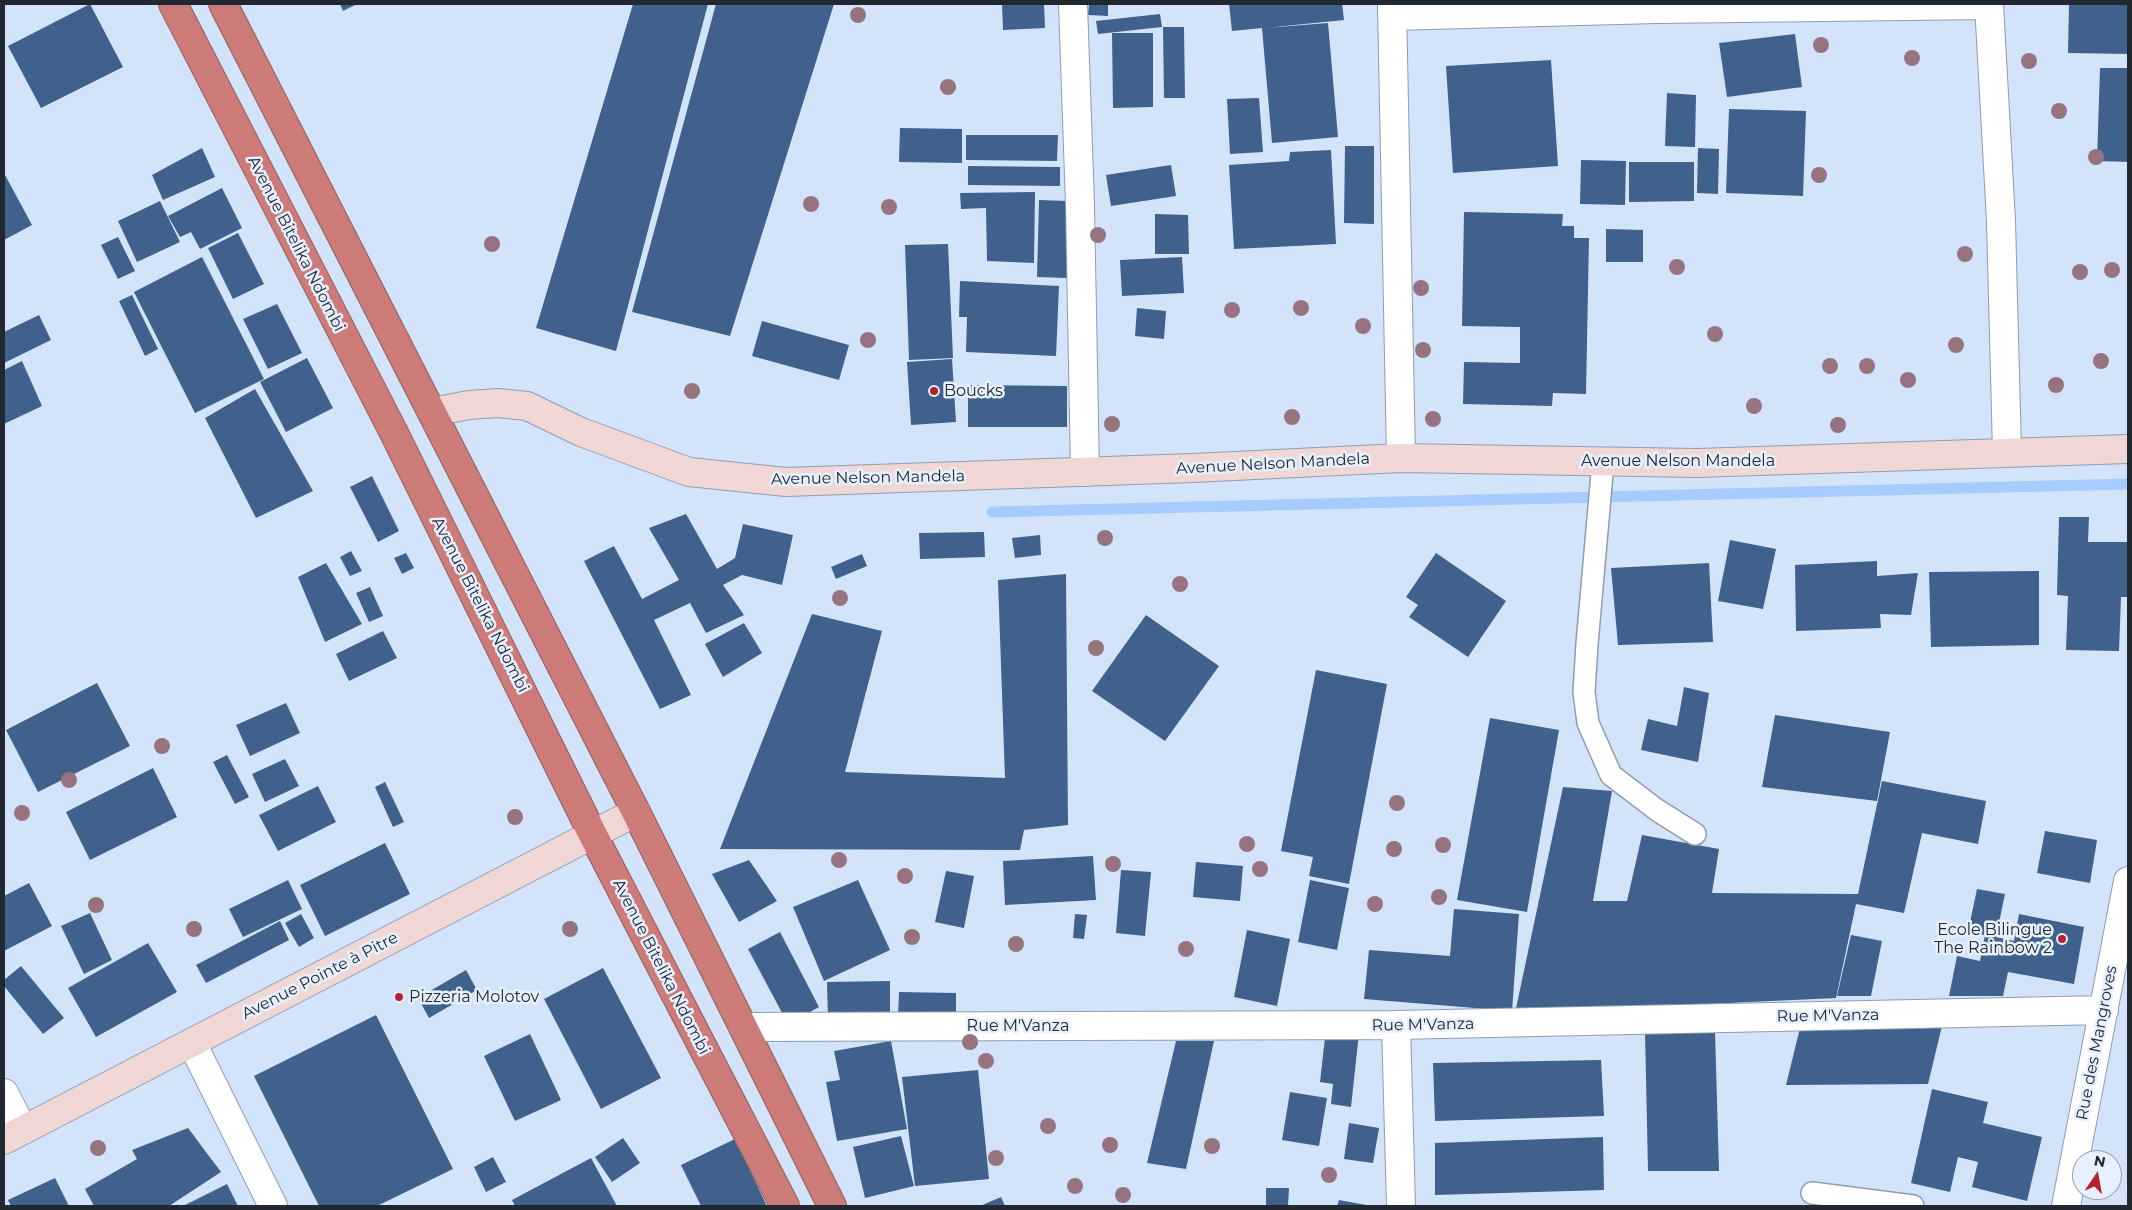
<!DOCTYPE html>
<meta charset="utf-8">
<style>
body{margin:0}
#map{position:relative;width:2132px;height:1210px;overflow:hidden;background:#d3e4fa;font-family:Montserrat,sans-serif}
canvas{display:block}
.frame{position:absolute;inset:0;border:5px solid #222831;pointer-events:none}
.north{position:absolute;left:2072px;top:1150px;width:50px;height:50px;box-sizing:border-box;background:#e6f0fe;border:1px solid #98a0ac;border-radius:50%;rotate:12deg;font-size:14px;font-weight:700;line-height:20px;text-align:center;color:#222831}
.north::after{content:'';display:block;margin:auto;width:18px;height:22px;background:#b4222f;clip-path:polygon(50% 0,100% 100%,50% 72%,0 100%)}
</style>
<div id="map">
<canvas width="2132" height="1210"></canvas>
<div class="frame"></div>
<div class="north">N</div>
</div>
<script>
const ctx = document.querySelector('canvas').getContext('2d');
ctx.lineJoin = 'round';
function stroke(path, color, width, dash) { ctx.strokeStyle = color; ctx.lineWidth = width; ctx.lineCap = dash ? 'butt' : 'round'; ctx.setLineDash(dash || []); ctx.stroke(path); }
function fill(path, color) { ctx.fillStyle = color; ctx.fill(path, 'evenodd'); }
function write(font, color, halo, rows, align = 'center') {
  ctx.font = font + ' Montserrat,sans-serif'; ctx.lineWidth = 5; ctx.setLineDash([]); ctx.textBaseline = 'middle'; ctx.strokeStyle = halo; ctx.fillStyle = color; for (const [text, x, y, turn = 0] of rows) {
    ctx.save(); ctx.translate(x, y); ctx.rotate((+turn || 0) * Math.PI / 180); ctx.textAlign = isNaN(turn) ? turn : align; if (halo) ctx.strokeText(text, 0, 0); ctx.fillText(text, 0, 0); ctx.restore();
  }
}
const stream = new Path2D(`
 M 992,512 L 2128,484`);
const building = new Path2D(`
 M 90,4 L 123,67 L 41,108 L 8,46 Z
 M 340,4 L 357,4 L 343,11 Z
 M 633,4 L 708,4 L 616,351 L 536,328 Z
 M 716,4 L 834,4 L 730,336 L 632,312 Z
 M 1002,4 L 1044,4 L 1045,28 L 1003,30 Z
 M 1089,4 L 1108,4 L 1108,16 L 1088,15 Z
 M 1229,4 L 1342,4 L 1344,20 L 1265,28 L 1328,23 L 1338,137 L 1272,143 L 1262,28 L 1232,31 Z
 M 2069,4 L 2128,4 L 2128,54 L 2068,53 Z
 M 1160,14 L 1162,27 L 1098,34 L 1096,21 Z
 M 1163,27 L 1184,27 L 1185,98 L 1164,98 Z
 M 1112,33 L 1153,33 L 1153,107 L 1113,108 Z
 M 1795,34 L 1802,87 L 1727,97 L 1719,43 Z
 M 1551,60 L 1558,166 L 1453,173 L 1446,66 Z
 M 2100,68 L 2128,68 L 2128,162 L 2097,161 Z
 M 1667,93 L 1696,95 L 1695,147 L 1665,146 Z
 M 1259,98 L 1263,152 L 1230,154 L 1227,99 Z
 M 1729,109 L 1806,111 L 1803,196 L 1726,193 Z
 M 900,128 L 962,129 L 962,163 L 899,162 Z
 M 966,135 L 1058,135 L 1057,161 L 966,160 Z
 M 1345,146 L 1374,146 L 1374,224 L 1344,223 Z
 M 202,148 L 215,177 L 163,200 L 152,175 Z
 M 1698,148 L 1719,149 L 1718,194 L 1697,193 Z
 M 1331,150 L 1336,244 L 1234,249 L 1229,165 L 1289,161 L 1290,152 Z
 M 1581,160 L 1626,161 L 1625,205 L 1580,204 Z
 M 1629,162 L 1694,162 L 1694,201 L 1629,202 Z
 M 1171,165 L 1176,196 L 1111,206 L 1106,175 Z
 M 968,166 L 1060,167 L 1060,186 L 968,185 Z
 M 4,173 L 32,225 L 4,240 Z
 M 222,188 L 242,228 L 200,249 L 191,232 L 180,237 L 168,216 Z
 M 1035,192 L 1034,263 L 987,261 L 986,208 L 961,209 L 960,193 Z
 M 1039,200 L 1069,201 L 1067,278 L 1037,277 Z
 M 160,201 L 180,242 L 137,262 L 118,221 Z
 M 1464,212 L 1563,214 L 1562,226 L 1574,226 L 1574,238 L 1589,238 L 1586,394 L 1553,393 L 1552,406 L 1463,404 L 1464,362 L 1520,363 L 1520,327 L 1462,326 Z
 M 1155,214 L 1188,215 L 1189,254 L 1155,254 Z
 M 1606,229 L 1643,230 L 1643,262 L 1606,262 Z
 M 238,233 L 264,284 L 233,299 L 208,248 Z
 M 118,237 L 135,271 L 118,279 L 101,245 Z
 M 948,244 L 953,358 L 909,360 L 905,245 Z
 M 202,257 L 264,379 L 195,413 L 134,292 Z
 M 1182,257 L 1184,293 L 1122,296 L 1120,260 Z
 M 960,281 L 1059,286 L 1056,356 L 966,352 L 967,317 L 959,317 Z
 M 132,295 L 158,349 L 145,356 L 119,301 Z
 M 277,304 L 302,353 L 268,369 L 243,319 Z
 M 1137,308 L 1166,311 L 1164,339 L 1135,336 Z
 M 39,315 L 51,340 L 4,363 L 4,332 Z
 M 762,321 L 849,345 L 839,380 L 752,356 Z
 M 307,358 L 333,408 L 286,432 L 260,382 Z
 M 952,359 L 956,422 L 911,425 L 907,362 Z
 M 22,361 L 42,406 L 4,424 L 4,370 Z
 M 968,385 L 1067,386 L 1067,427 L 968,427 Z
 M 255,389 L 313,491 L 256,518 L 205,418 Z
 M 372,476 L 399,531 L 378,542 L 350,487 Z
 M 686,514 L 717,569 L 735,558 L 743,524 L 793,535 L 782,585 L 742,575 L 723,585 L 744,615 L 706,633 L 690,603 L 654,620 L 691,695 L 660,709 L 584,561 L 614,546 L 642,599 L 679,580 L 649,528 Z
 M 2059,517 L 2089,517 L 2088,542 L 2128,542 L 2128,597 L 2121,597 L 2119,651 L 2066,650 L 2068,596 L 2057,595 Z
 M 984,532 L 985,557 L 920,559 L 919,533 Z
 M 1040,535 L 1041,555 L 1015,558 L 1012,538 Z
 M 1730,540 L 1776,549 L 1763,609 L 1718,601 Z
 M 351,551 L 362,571 L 350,576 L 340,557 Z
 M 406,553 L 414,568 L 402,574 L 394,558 Z
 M 1436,553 L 1506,601 L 1468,657 L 1409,617 L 1418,605 L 1406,597 Z
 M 862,554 L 867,566 L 836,579 L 831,567 Z
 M 1877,561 L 1877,576 L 1918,573 L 1911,615 L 1880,614 L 1881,628 L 1796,631 L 1795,565 Z
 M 326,563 L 362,624 L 325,642 L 298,577 Z
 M 1709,563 L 1713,642 L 1618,645 L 1611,568 Z
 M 2039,571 L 2039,645 L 1931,647 L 1929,572 Z
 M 1066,574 L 1068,825 L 1024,830 L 1020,850 L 720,849 L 812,614 L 882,631 L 845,772 L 1005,778 L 998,580 Z
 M 370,587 L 383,616 L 369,622 L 356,593 Z
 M 1146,615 L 1219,666 L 1165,741 L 1092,691 Z
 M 744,623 L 762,653 L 723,677 L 705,644 Z
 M 383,631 L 397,658 L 349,681 L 336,654 Z
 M 1316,670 L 1387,684 L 1349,884 L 1309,876 L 1313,857 L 1281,851 Z
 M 97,683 L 130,746 L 38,792 L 6,730 Z
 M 1684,687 L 1709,693 L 1698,762 L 1641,750 L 1648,719 L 1677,726 Z
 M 286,703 L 300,733 L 250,756 L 236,725 Z
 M 1775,715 L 1890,732 L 1877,801 L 1762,787 Z
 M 1490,718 L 1559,730 L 1527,912 L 1457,900 Z
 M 227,755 L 249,797 L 235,804 L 213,762 Z
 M 285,759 L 299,786 L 265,802 L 252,774 Z
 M 153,768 L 177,817 L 90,860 L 66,812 Z
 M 1882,781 L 1986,801 L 1978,844 L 1922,833 L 1904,913 L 1856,904 L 1836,998 L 1515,1013 L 1563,787 L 1612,791 L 1593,901 L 1627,901 L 1642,835 L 1719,849 L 1712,893 L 1858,894 Z
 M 385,782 L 404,822 L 393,827 L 375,787 Z
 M 318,786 L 336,822 L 278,851 L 259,815 Z
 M 2045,831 L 2097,840 L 2090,883 L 2037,873 Z
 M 385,843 L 410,894 L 325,936 L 300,885 Z
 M 1093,856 L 1096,900 L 1005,905 L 1003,861 Z
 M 749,860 L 777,901 L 739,922 L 712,874 Z
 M 1196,862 L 1243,866 L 1240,901 L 1193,897 Z
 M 1121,870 L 1151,872 L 1145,936 L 1116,933 Z
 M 946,871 L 974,876 L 964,928 L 935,922 Z
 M 288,880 L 302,909 L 243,937 L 229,909 Z
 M 858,880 L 890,950 L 824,981 L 793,907 Z
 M 1310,880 L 1349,888 L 1337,950 L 1298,942 Z
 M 29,883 L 52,926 L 4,951 L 4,896 Z
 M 1977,889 L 2005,894 L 1996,937 L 2014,941 L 2019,914 L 2084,927 L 2074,984 L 2008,972 L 2003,996 L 1949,996 L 1957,956 L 1980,961 L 1985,935 L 1968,932 Z
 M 1454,909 L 1519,914 L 1512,1011 L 1364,999 L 1369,950 L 1450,956 Z
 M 90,913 L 112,960 L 84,974 L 61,926 Z
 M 301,914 L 314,938 L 299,947 L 285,923 Z
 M 1075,914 L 1087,915 L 1084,939 L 1073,938 Z
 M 280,921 L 289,940 L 206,983 L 196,965 Z
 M 1247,930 L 1290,939 L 1277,1006 L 1234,997 Z
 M 780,932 L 819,1007 L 788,1024 L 748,949 Z
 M 1851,935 L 1882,941 L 1871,996 L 1837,996 Z
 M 148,943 L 177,992 L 96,1037 L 68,988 Z
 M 21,966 L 64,1018 L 43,1034 L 4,986 L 4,980 Z
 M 603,968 L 661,1078 L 601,1109 L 544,999 Z
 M 466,970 L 477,990 L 429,1018 L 418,998 Z
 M 890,981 L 890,1020 L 828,1021 L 827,982 Z
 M 899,992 L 956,993 L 956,1018 L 898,1017 Z
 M 376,1015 L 453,1169 L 377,1206 L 319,1206 L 254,1076 Z
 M 1942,1026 L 1928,1084 L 1786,1085 L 1800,1028 Z
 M 1326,1029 L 1359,1033 L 1351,1107 L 1331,1104 L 1333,1084 L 1320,1082 Z
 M 1715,1031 L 1719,1171 L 1648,1171 L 1645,1032 Z
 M 530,1034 L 561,1100 L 515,1121 L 484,1056 Z
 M 891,1041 L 907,1129 L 837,1141 L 826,1082 L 840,1080 L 834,1051 Z
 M 1176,1041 L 1214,1041 L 1186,1169 L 1147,1163 Z
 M 1601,1060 L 1604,1116 L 1435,1121 L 1433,1063 Z
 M 978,1070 L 989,1179 L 915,1186 L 902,1077 Z
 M 1932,1089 L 1988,1102 L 1983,1123 L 2042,1137 L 2027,1201 L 1972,1187 L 1978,1162 L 1958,1157 L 1950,1192 L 1911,1183 Z
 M 1290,1092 L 1327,1098 L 1319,1146 L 1282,1140 Z
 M 1349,1123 L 1379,1128 L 1373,1163 L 1344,1159 Z
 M 188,1128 L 221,1172 L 169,1206 L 94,1206 L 85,1189 L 137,1159 L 132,1150 Z
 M 901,1136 L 914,1186 L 865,1198 L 853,1147 Z
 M 1603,1137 L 1604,1190 L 1435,1195 L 1435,1143 Z
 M 623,1138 L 640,1163 L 612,1182 L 595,1157 Z
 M 735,1139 L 767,1206 L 701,1206 L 681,1165 Z
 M 493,1157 L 506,1182 L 486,1192 L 474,1167 Z
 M 591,1158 L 617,1206 L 515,1206 L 512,1200 Z
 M 55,1178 L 69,1206 L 11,1206 L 8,1200 Z
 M 227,1184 L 238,1206 L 183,1206 Z
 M 1266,1188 L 1289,1188 L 1288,1206 L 1266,1206 Z
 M 1001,1197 L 1005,1206 L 980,1206 Z
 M 1339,1200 L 1366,1205 L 1366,1206 L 1337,1206 Z`);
const lane = new Path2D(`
 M 1603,462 L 1587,644 L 1584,692 L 1588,723 L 1611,775 L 1657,810 L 1695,834
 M 1812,1193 L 1913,1206`);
const street = new Path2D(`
 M 1073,4 L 1080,205 L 1085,472
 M 1392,4 L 1401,458
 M 1989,4 L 2001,221 L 2007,452
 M 1392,16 L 1657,9 L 1989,5
 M 1396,1025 L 1401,1206
 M 743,1027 L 1396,1025 L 2104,1010
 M 192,1043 L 273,1206
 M 4,1093 L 23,1130
 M 2066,1206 L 2128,881`);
const secondary = new Path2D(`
 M 432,412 L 469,405 L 498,403 L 527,406 L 581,432 L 689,472 L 786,482 L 1193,468 L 1401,458 L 1697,463 L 2128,449
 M 4,1140 L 636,812`);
const highway = new Path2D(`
 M 173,4 L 393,431 L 593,835 L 785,1206
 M 223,4 L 636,812 L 832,1206`);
const trees = [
 [858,15],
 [1821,45],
 [1912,58],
 [2029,61],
 [948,87],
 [2059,111],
 [2096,157],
 [1819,175],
 [811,204],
 [889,207],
 [1098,235],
 [492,244],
 [1965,254],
 [1677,267],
 [2112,270],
 [2080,272],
 [1421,288],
 [1301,308],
 [1232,310],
 [1363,326],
 [1715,334],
 [868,340],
 [1956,345],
 [1423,350],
 [2101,361],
 [1830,366],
 [1867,366],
 [1908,380],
 [2056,385],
 [692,391],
 [1754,406],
 [1292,417],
 [1433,419],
 [1112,424],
 [1838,425],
 [1105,538],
 [1180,584],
 [840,598],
 [1096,648],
 [162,746],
 [69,780],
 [1397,803],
 [22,813],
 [515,817],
 [1247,844],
 [1443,845],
 [1394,849],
 [839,860],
 [1113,864],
 [1260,869],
 [905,876],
 [1439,897],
 [1375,904],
 [96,905],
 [194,929],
 [570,929],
 [912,937],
 [1016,944],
 [1186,949],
 [970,1042],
 [986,1061],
 [1048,1126],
 [1110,1145],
 [1212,1146],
 [98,1148],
 [996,1158],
 [1329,1175],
 [1075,1186],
 [1123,1195]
];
const markers = [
 [934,391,5,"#b4222f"],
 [2062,939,5,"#b4222f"],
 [399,997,5,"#b4222f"]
];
const streetNames = [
 ["Avenue Bitelika Ndombi",296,244,63],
 ["Avenue Nelson Mandela",1678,461],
 ["Avenue Nelson Mandela",1273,464,-3],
 ["Avenue Nelson Mandela",868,478,-1],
 ["Avenue Bitelika Ndombi",480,605,63],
 ["Avenue Bitelika Ndombi",661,967,63],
 ["Avenue Pointe à Pitre",320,976,-27],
 ["Rue M'Vanza",1828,1016,-1],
 ["Rue M'Vanza",1423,1025,-1],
 ["Rue M'Vanza",1018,1026],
 ["Rue des Mangroves",2097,1043,-79]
];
const poiNames = [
 ["Boucks",944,391],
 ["Ecole Bilingue",2052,930,"right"],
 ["The Rainbow 2",2052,948,"right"],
 ["Pizzeria Molotov",409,997]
];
stroke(stream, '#a6ccfe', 11);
fill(building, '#3f618c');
stroke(lane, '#8d9db1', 24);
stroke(street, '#8d9db1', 30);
stroke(secondary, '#8d9db1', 30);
stroke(highway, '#905e5f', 30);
stroke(lane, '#fff', 21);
stroke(street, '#fff', 28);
stroke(secondary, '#f0d7d6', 28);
stroke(highway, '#cc7b78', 28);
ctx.fillStyle = '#96737f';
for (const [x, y] of trees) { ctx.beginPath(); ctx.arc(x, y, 8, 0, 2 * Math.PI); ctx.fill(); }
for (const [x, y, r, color] of markers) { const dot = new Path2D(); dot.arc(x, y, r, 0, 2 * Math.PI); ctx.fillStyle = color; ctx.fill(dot); stroke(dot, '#e6f0fe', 2); }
write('16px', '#222831', '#e6f0fe', streetNames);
write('16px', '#222831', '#e6f0fe', poiNames, 'left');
</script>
